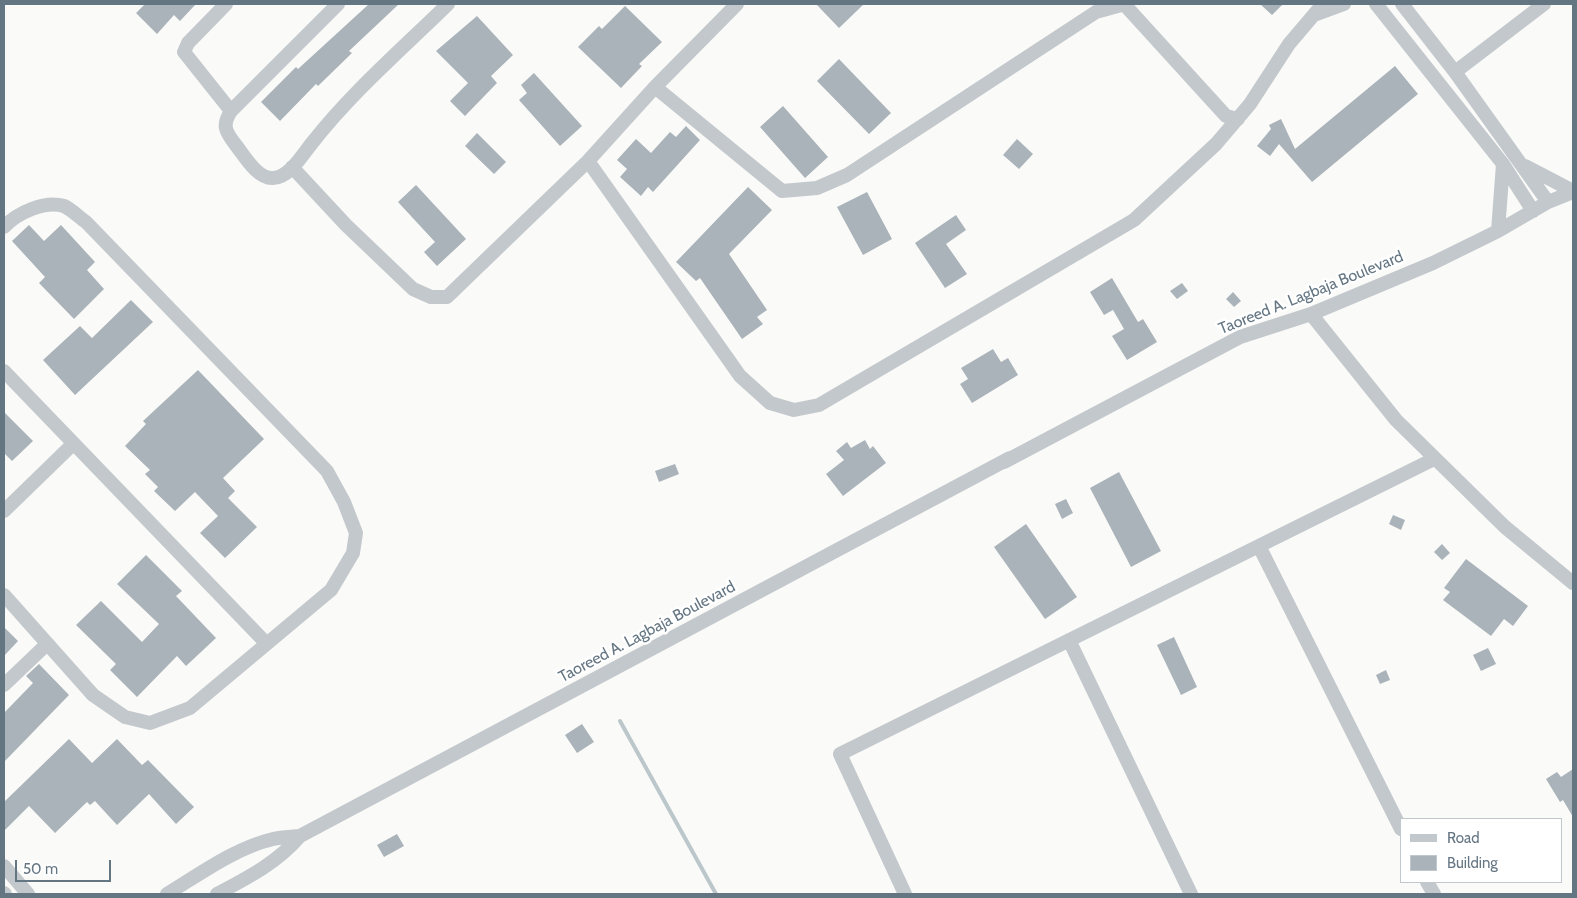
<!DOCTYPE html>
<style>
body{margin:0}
#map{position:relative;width:1577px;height:898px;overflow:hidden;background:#fafaf8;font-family:Cabin,sans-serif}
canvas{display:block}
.frame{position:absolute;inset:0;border:5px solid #657683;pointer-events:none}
.legend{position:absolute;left:1400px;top:818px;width:162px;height:65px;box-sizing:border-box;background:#fff;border:1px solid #c1c8cd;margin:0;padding:6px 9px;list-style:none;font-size:15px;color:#657683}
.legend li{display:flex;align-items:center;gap:10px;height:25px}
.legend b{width:25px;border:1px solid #c1c8cd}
.scale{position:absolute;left:15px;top:860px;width:96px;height:22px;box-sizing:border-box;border:2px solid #657683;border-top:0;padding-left:6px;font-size:15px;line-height:18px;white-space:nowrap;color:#657683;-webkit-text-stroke:4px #fff;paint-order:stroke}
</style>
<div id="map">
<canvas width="1577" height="898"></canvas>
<div class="frame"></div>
<ul class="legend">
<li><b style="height:6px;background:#c3c8cc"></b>Road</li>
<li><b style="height:14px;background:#aab3b9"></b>Building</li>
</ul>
<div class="scale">50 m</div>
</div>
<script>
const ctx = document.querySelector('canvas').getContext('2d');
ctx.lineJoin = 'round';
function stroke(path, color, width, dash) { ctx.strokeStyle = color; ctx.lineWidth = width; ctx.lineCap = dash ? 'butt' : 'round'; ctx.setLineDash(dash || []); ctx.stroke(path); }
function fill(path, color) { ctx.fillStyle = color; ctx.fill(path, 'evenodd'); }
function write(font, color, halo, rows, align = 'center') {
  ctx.font = font + ' Cabin,sans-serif'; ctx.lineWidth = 5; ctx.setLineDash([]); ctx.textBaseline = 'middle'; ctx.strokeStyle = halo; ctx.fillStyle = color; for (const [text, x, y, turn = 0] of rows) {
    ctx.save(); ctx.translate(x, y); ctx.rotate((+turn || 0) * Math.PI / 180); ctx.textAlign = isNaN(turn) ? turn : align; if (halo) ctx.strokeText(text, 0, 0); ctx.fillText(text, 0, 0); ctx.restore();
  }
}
const stream = new Path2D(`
 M 620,721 L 716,894`);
const building = new Path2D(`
 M 145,4 L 196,4 L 180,21 L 174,15 L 157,34 L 136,13 Z
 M 369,4 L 399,4 L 349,51 L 352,53 L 318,86 L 316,84 L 280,121 L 261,102 L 296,67 L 298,69 Z
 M 816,4 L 864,4 L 839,28 Z
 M 1260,4 L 1283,4 L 1272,15 Z
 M 625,6 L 662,42 L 639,64 L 642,66 L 621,88 L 578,47 L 599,26 L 602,29 Z
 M 477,16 L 513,55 L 491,76 L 497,83 L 465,116 L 450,101 L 468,83 L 436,51 Z
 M 839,59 L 891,113 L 869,134 L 817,81 Z
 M 1395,66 L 1418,94 L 1312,182 L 1279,144 L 1270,156 L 1257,146 L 1271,129 L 1269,125 L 1281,119 L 1295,149 Z
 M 534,73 L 582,126 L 560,146 L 519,100 L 527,93 L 521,85 Z
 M 783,106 L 828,157 L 805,178 L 760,127 Z
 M 686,126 L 700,140 L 653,192 L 648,187 L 641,196 L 620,177 L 627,169 L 617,160 L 636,139 L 651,153 L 670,132 L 676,137 Z
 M 477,133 L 506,162 L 494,174 L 465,146 Z
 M 1017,139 L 1033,154 L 1019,169 L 1003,155 Z
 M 416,185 L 466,239 L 437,266 L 424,252 L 435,242 L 398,202 Z
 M 748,187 L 772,210 L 729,254 L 767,310 L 757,317 L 763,324 L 742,339 L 700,278 L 696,281 L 676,262 Z
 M 867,192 L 892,239 L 863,255 L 837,207 Z
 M 956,215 L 966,230 L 946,244 L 967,274 L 945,288 L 915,243 Z
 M 29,225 L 44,241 L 61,225 L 95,262 L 87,270 L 104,289 L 74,319 L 39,283 L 45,277 L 12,241 Z
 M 1112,278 L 1138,322 L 1143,319 L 1157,342 L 1127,360 L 1112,336 L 1124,329 L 1113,310 L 1104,315 L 1090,292 Z
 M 1182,283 L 1188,291 L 1177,299 L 1170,291 Z
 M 1233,292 L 1241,301 L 1234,307 L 1226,299 Z
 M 131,300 L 153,322 L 75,395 L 43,360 L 80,326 L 92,338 Z
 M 993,349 L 1001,362 L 1008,358 L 1018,375 L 972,403 L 960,384 L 968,379 L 961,368 Z
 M 198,370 L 264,439 L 223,478 L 235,491 L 228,498 L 257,527 L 225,558 L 200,533 L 218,516 L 195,492 L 175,511 L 154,491 L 158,487 L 145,474 L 150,470 L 125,446 L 146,424 L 143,421 Z
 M 4,412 L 33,441 L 12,461 L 4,453 Z
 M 865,440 L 870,449 L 873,446 L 886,463 L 843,496 L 826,474 L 844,460 L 836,451 L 847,442 L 851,448 Z
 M 675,464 L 679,474 L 659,482 L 655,471 Z
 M 1119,472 L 1161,551 L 1131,567 L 1090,488 Z
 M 1066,499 L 1073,513 L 1062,519 L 1055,504 Z
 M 1393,515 L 1405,520 L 1401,530 L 1389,524 Z
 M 1026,524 L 1077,597 L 1045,619 L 994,547 Z
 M 1442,544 L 1450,553 L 1442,560 L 1434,552 Z
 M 146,555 L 182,591 L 176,596 L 216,638 L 186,666 L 177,656 L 137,697 L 110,670 L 116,664 L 76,625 L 101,601 L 142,642 L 159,624 L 117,584 Z
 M 1466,559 L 1528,606 L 1513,626 L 1504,619 L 1491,636 L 1443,600 L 1450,592 L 1444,588 Z
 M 4,627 L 18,641 L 4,656 Z
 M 1174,637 L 1197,687 L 1181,695 L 1157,645 Z
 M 1488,648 L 1496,664 L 1481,671 L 1473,655 Z
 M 39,664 L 69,695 L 4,762 L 4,713 L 33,683 L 26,676 Z
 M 1386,670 L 1390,680 L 1380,684 L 1376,675 Z
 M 582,724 L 594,742 L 577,753 L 565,735 Z
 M 69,739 L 92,763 L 117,739 L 142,765 L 148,760 L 194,807 L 176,824 L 149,794 L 117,825 L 95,801 L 90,805 L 87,802 L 55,833 L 29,806 L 4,831 L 4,802 Z
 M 1573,769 L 1573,817 L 1563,800 L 1560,802 L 1546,779 L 1557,772 L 1561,777 Z
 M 397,834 L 404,846 L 384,857 L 377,845 Z`);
const minor = new Path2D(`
 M 226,4 L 188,43 L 184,52 L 231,111
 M 338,4 L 231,111 C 222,125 225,131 235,144 C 244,155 257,179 273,178 C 289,178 303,154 312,143 C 352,92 402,49 448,4
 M 1124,4 L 1226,116 L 1238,119
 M 1376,4 L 1503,164 L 1533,211
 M 1402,4 L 1455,72 L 1548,202
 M 1314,15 L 1344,4
 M 1455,72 L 1544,4
 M 655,87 L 782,191 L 817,188 L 847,175 L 1096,12 L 1125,4
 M 588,161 L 740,376 L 770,403 L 794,410 L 819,405 L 1134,220 L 1216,144 L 1250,104 L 1289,44 L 1323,4
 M 1525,166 L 1573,191
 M 292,167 L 346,225 L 413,289 L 431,297 L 447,297 L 588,161 L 655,87 L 737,4
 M 4,227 C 17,213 45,200 64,206 C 71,209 80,218 86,222 L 327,471 L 344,502 L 356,533 L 353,553 L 331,590 L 190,708 L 150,723 L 125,717 L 93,695 L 4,595
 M 1498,231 L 1503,164
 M 1311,314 L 1396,420 L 1505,527 L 1573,583
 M 4,371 L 266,643
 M 1004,462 L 1240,337 L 1311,314 L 1433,263 L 1498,231 L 1548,202 L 1573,192
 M 4,511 L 73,444
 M 1259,546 L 1401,829
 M 1069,640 L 1191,894
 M 4,685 L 47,644
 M 4,866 L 28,894
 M 1427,882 L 1434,894
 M 4,893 L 5,894
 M 167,894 C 200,874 235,848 273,839 C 282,837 291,837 300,836
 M 217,894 C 247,878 277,863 300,836 L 1010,458
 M 905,894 L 840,754 L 1434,459`);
const streetNames = [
 ["Taoreed A. Lagbaja Boulevard",1311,293,-22],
 ["Taoreed A. Lagbaja Boulevard",647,632,-28]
];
stroke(stream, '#bbc7cb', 4);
fill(building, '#aab3b9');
stroke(minor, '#c3c8cc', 14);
write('16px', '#657683', '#fff', streetNames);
</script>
